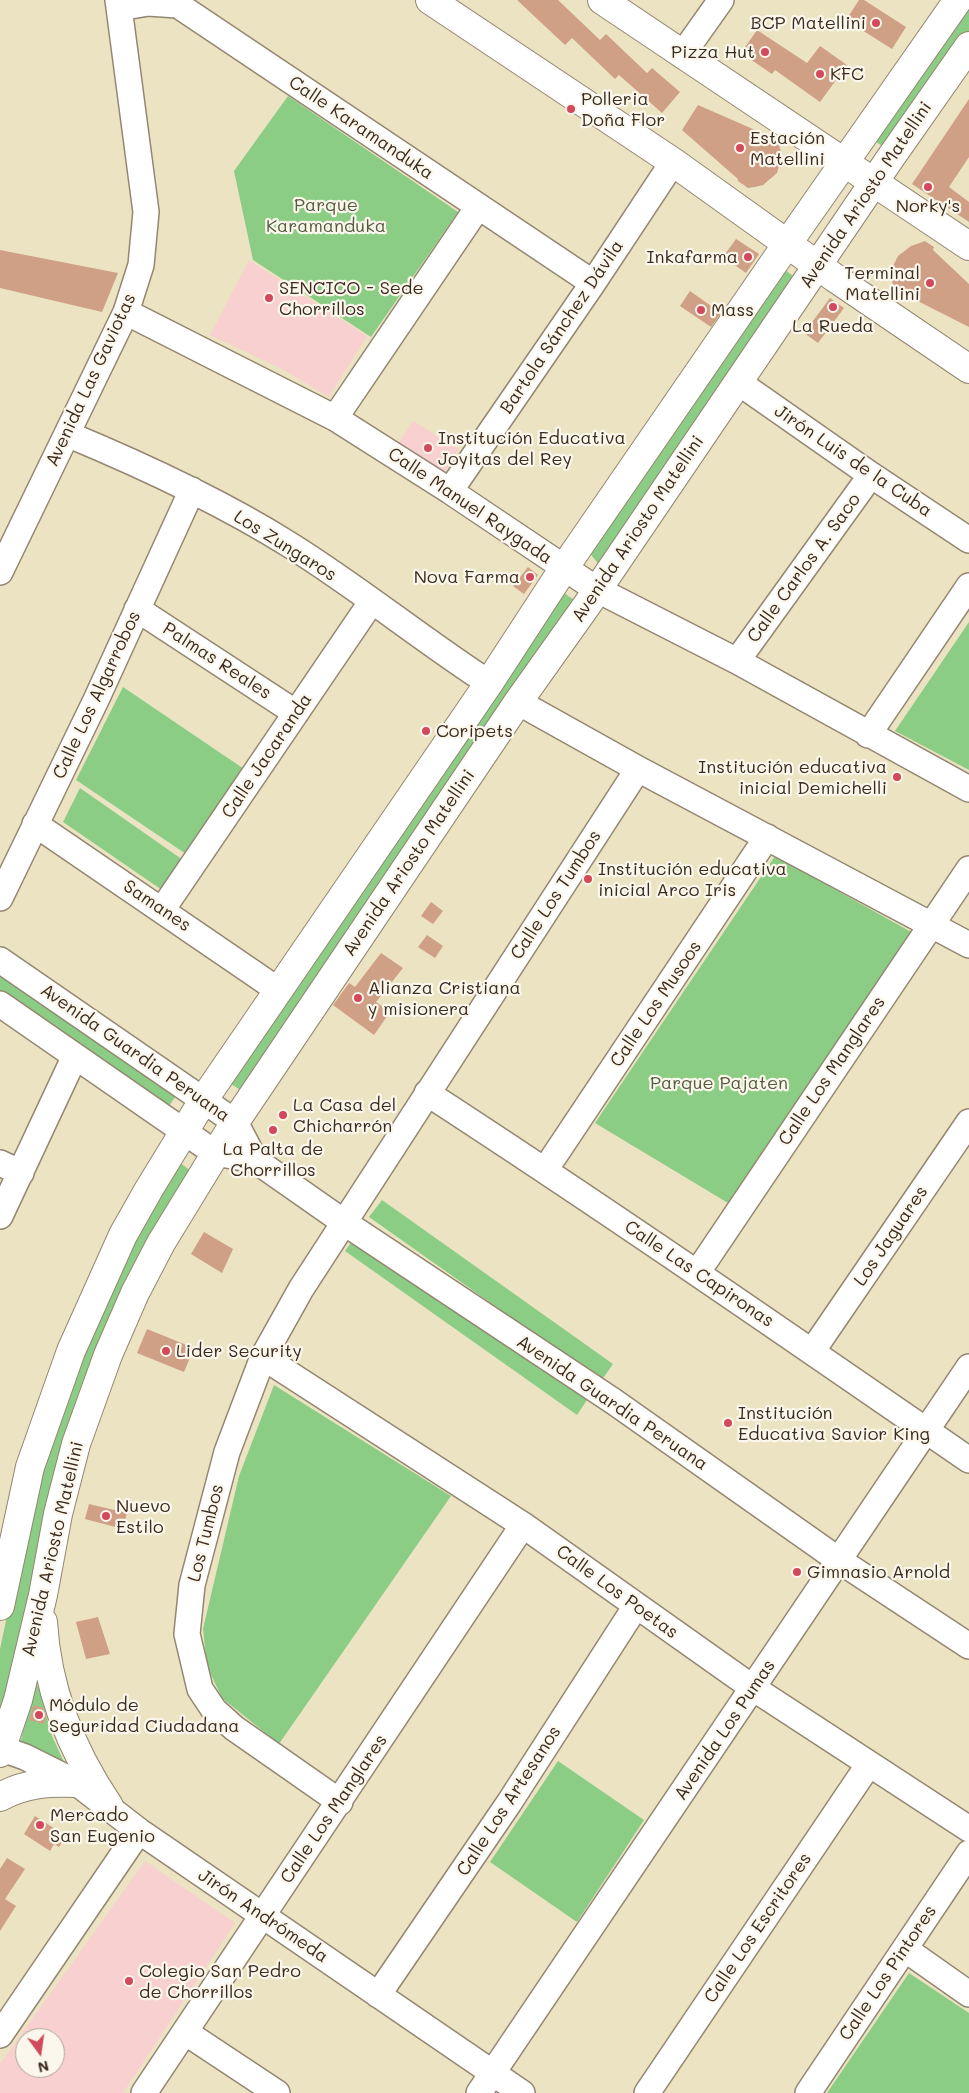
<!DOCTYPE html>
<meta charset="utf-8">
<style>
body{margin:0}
#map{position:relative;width:969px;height:2093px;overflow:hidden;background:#ece3c3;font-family:Mali,sans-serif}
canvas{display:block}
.north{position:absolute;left:15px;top:2028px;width:50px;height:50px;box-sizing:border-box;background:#fbf7ec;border:1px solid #aea59a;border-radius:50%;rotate:166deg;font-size:14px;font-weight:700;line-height:20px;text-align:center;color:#3b2a1e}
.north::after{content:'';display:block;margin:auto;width:18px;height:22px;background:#d1495b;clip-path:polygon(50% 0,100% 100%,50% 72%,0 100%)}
</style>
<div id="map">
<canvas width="969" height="2093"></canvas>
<div class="north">N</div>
</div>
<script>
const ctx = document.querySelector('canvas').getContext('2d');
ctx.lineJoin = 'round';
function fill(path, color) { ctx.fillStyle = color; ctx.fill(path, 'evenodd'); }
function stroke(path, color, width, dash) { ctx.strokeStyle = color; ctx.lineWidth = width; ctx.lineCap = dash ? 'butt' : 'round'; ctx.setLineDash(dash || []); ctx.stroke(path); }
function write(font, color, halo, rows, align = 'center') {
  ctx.font = font + ' Mali,sans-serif'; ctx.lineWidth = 4.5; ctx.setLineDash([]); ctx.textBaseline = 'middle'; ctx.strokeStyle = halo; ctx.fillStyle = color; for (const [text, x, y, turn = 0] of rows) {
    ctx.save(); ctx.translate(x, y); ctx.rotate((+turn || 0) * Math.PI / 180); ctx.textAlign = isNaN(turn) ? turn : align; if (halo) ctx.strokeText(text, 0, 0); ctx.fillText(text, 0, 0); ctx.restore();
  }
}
const built = new Path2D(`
 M 249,260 L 367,336 L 329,397 L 282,369 L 210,335 Z
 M 413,421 L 459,449 L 443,474 L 397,446 Z
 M 145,1861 L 235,1923 L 123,2093 L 0,2093 L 0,2064 ZM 25,2038 L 55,2038 L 55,2068 L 25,2068 Z`);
const green = new Path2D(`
 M 969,0 L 969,31 L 887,150 L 874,140 Z
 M 288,96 L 458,212 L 371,337 L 253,260 L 234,171 Z
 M 782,268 L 799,280 L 600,566 L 589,552 Z
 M 560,590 L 577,602 L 245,1093 L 228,1082 Z
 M 969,622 L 969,770 L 895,731 Z
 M 123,687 L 247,771 L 189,856 L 76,780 Z
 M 80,788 L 183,860 L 162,890 L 63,822 Z
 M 775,856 L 913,933 L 733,1206 L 595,1123 Z
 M 0,975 L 176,1096 L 166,1110 L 0,993 Z
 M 176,1160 L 194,1173 L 151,1246 L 0,1720 L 0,1649 L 37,1475 L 97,1309 Z
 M 382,1200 L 613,1364 L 601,1381 L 369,1217 Z
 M 357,1234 L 589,1397 L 577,1415 L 345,1251 Z
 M 274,1385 L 451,1496 L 279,1744 L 222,1698 L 207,1666 L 203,1629 L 239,1476 Z
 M 34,1686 L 38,1686 L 52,1736 L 69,1773 L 23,1745 L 21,1740 Z
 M 558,1761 L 644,1820 L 577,1922 L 490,1862 Z
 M 909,1973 L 969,2013 L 969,2093 L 827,2093 Z`);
const building = new Path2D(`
 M 517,0 L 558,0 L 600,40 L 606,34 L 647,73 L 652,68 L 680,92 L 662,113 L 619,75 L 615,79 L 572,38 L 565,45 Z
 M 859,0 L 864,0 L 906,27 L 892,49 L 846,20 Z
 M 757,30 L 807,63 L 820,46 L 847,65 L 820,102 L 775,70 L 772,74 L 741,53 Z
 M 969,99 L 969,157 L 949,187 L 969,202 L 969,222 L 912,184 Z
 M 698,105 L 778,140 L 782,156 L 777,173 L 763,185 L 755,187 L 748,188 L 738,181 L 738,179 L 682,130 Z
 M 736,239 L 759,254 L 746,273 L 723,257 Z
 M 925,241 L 934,247 L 933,250 L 969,284 L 969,327 L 894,289 L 890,272 L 898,256 L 911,246 Z
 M 0,250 L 118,273 L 102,312 L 0,288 Z
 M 690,291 L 721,313 L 711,327 L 680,306 Z
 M 830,298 L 844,308 L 818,343 L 804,333 Z
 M 528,567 L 538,575 L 524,594 L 513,586 Z
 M 431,902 L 443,911 L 433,924 L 421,916 Z
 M 427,935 L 443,946 L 435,958 L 418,947 Z
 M 381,953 L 403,968 L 376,1002 L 390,1012 L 374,1035 L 333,1005 L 349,983 L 355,987 Z
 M 204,1232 L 233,1249 L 222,1273 L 191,1254 Z
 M 147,1329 L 194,1348 L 184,1372 L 137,1353 Z
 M 89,1504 L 127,1513 L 123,1529 L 85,1519 Z
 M 98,1617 L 110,1654 L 86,1659 L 76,1622 Z
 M 34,1705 L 43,1708 L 46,1716 L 44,1724 L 29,1720 Z
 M 35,1816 L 66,1836 L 59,1847 L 54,1844 L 50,1851 L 24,1834 Z
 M 7,1858 L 25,1869 L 5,1899 L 16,1906 L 0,1931 L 0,1869 Z`);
const minor = new Path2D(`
 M 119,8 L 148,3 L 178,5 L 593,283
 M 682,55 L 721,0
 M 126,312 L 335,418 L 450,491 L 596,589 L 737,661 L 969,789
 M 738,382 L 871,475 L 969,540
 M 335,418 L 478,207
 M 67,434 C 144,466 220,501 290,545 C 359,588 421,639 489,683
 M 450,491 L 593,283 L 673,162
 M 0,572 L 126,312 L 141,265 L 146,212 L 118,0
 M 137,609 L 296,713
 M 737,661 L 871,475
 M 518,702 L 638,769 L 969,945
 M 868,735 L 969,586
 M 35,824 L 278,990
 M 0,898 L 96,700 L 192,490
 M 162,910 L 372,601
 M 0,960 L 235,1122 L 255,1160
 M 0,1004 L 215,1153 L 255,1160 L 345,1223 L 613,1401 L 840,1561 L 969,1646
 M 427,1093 C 610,1212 789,1336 969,1460
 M 0,1163 L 21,1173
 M 545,1170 L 767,837
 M 0,1216 L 75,1056
 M 697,1273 L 969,869
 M 813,1350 L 969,1122
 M 263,1357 L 523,1525 L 753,1688 L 969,1829
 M 0,1748 L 25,1757 L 77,1783 L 139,1831 L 522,2093
 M 340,1802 L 234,1728 L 214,1710 L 200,1689 L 187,1634 L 192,1585 L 227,1452 L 263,1357 L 301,1289 L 638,769
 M 905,1949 L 969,1994
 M 378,1995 L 509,1803 L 636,1606
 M 185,2032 L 277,2093
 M 0,2035 L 139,1831
 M 144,2093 L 523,1525
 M 479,2093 L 969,1367
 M 647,2093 L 869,1764
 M 808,2093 L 969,1853`);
const major = new Path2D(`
 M 430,0 L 673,162 L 835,278 L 969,369
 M 602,0 L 969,246
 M 0,1606 L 30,1467 L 71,1351 L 123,1235 L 149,1189 L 204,1099 L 489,683 L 564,568 L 776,260 L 958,0
 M 43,1622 C 47,1690 71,1750 109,1806
 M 0,1753 L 18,1700 L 43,1595 L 58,1514 L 76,1444 L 108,1355 L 135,1293 L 161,1243 L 235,1122 L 518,702 L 587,605 L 889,160 L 969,46
 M 0,1797 C 25,1783 49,1782 77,1783`);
const markers = [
 [876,23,5,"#d1495b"],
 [765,52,5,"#d1495b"],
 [820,74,5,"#d1495b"],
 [571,109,5,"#d1495b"],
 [740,148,5,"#d1495b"],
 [928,187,5,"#d1495b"],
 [748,257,5,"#d1495b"],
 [930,283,5,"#d1495b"],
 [269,298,5,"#d1495b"],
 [833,307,5,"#d1495b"],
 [701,310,5,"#d1495b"],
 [428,448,5,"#d1495b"],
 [530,577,5,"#d1495b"],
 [426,731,5,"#d1495b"],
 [897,777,5,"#d1495b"],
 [588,879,5,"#d1495b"],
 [358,998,5,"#d1495b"],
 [283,1115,5,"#d1495b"],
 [273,1130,5,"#d1495b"],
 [166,1351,5,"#d1495b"],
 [728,1423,5,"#d1495b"],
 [106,1516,5,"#d1495b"],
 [797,1572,5,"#d1495b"],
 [39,1715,5,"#d1495b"],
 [40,1825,5,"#d1495b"],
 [129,1981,5,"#d1495b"]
];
const poiNames = [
 ["BCP Matellini",866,23,"right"],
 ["Pizza Hut",755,52,"right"],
 ["KFC",830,74],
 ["Polleria",581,99],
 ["Doña Flor",581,120],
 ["Estación",750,138],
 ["Matellini",750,159],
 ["Norky's",928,206,"center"],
 ["Inkafarma",738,257,"right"],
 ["Terminal",920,273,"right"],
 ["Matellini",920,294,"right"],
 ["SENCICO - Sede",279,288],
 ["Chorrillos",279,309],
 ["Mass",711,310],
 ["La Rueda",833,326,"center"],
 ["Institución Educativa",438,438],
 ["Joyitas del Rey",438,459],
 ["Nova Farma",520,577,"right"],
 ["Coripets",436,731],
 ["Institución educativa",887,767,"right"],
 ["inicial Demichelli",887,788,"right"],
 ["Institución educativa",598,869],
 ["inicial Arco Iris",598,890],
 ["Alianza Cristiana",368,988],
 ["y misionera",368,1009],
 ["La Casa del",293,1105],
 ["Chicharrón",293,1126],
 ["La Palta de",273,1149,"center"],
 ["Chorrillos",273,1170,"center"],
 ["Lider Security",176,1351],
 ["Institución",738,1413],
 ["Educativa Savior King",738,1434],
 ["Nuevo",116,1506],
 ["Estilo",116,1527],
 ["Gimnasio Arnold",807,1572],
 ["Módulo de",49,1705],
 ["Seguridad Ciudadana",49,1726],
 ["Mercado",50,1815],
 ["San Eugenio",50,1836],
 ["Colegio San Pedro",139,1971],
 ["de Chorrillos",139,1992]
];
const streetNames = [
 ["Calle Karamanduka",361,128,34],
 ["Avenida Ariosto Matellini",866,195,-56],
 ["Bartola Sánchez Dávila",562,327,-56],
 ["Avenida Las Gaviotas",91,380,-65],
 ["Jirón Luis de la Cuba",853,461,34],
 ["Calle Manuel Raygada",470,506,34],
 ["Avenida Ariosto Matellini",638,529,-56],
 ["Los Zungaros",285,546,32],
 ["Calle Carlos A. Saco",804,568,-54],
 ["Palmas Reales",217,661,33],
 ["Calle Los Algarrobos",97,695,-65],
 ["Calle Jacaranda",267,756,-56],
 ["Avenida Ariosto Matellini",409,863,-56],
 ["Calle Los Tumbos",556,895,-57],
 ["Samanes",157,906,34],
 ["Calle Los Musoos",656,1004,-56],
 ["Avenida Guardia Peruana",135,1053,35],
 ["Calle Los Manglares",832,1071,-56],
 ["Los Jaguares",891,1236,-56],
 ["Calle Las Capironas",699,1274,34],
 ["Avenida Guardia Peruana",612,1403,34],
 ["Los Tumbos",206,1533,-76],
 ["Avenida Ariosto Matellini",53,1549,-77],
 ["Calle Los Poetas",617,1592,36],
 ["Avenida Los Pumas",725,1730,-56],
 ["Calle Los Artesanos",509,1801,-57],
 ["Calle Los Manglares",334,1809,-56],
 ["Jirón Andrómeda",263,1916,34],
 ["Calle Los Escritores",758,1928,-56],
 ["Calle Los Pintores",888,1973,-56]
];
const parkNames = [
 ["Parque",326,205],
 ["Karamanduka",326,226],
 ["Parque Pajaten",719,1083]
];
fill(built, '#f7d0cf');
fill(green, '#8bcd85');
fill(building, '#cfa085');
stroke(minor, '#948670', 28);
stroke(major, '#948670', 30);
stroke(minor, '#fff', 25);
stroke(major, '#fff', 28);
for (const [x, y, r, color] of markers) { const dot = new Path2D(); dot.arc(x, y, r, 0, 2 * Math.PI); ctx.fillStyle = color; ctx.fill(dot); stroke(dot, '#fbf7ec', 2); }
write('18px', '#3b2a1e', '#fbf7ec', poiNames, 'left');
write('18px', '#3b2a1e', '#fbf7ec', streetNames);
write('18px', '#535b3d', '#fbf7ec', parkNames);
</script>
